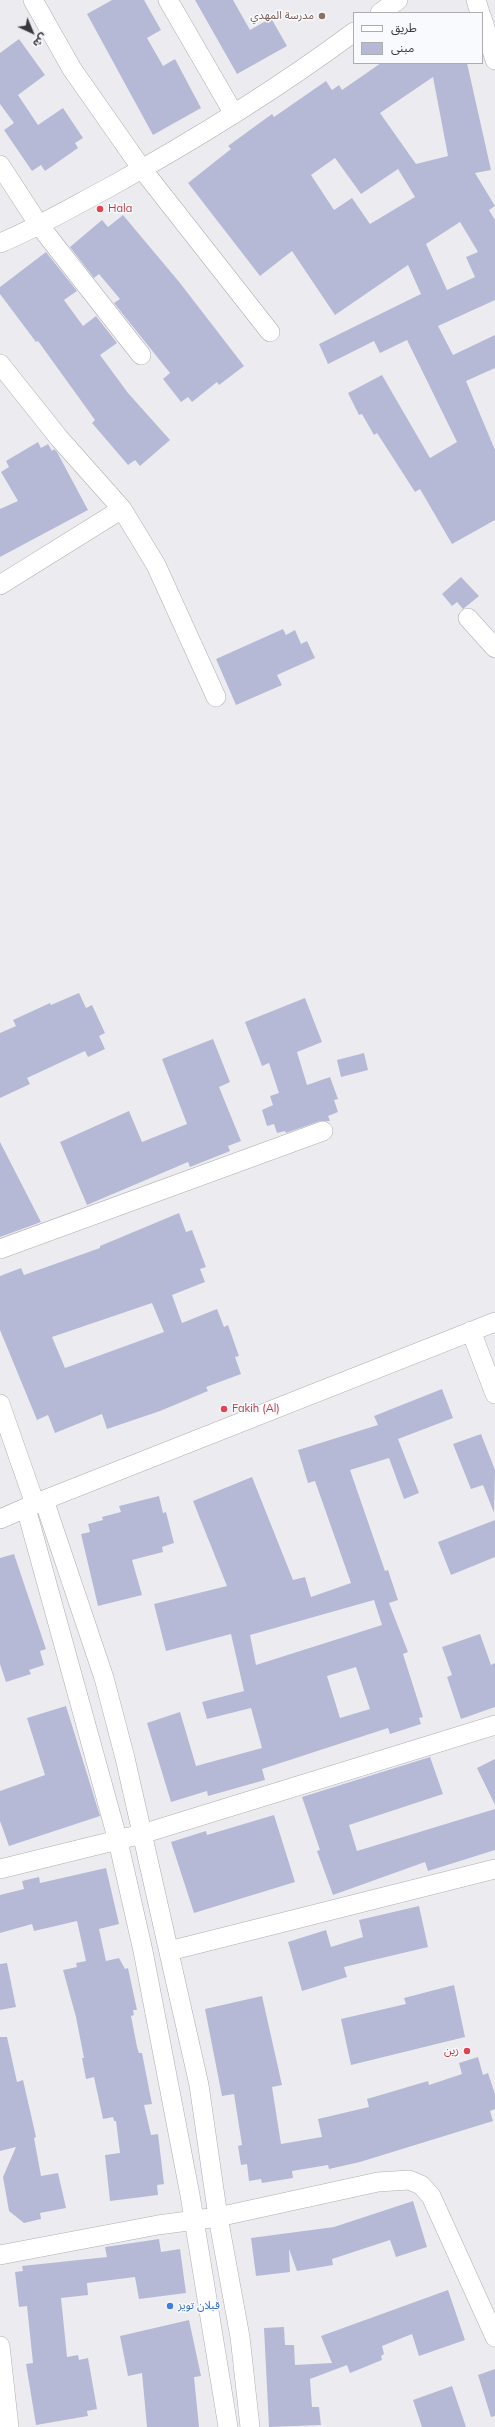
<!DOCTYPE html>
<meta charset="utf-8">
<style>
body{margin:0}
#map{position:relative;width:495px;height:2427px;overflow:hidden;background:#ececf0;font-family:Mulish,"Noto Sans Arabic",sans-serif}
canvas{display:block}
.legend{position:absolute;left:353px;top:12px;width:130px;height:52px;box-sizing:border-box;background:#f9fafd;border:1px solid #acadaf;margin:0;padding:5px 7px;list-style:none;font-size:12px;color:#39393b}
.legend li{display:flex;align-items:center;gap:8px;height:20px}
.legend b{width:20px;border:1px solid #acadaf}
.north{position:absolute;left:12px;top:12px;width:40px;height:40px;-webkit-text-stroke:3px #f9fafd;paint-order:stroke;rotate:136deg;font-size:11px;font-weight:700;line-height:16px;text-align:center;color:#39393b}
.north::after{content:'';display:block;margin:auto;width:14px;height:18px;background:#39393b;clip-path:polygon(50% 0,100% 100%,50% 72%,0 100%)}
</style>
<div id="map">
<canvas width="495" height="2427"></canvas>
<ul class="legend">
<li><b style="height:5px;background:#fff"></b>طريق</li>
<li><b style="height:11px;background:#b6b9d6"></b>مبنى</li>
</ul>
<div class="north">ش</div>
</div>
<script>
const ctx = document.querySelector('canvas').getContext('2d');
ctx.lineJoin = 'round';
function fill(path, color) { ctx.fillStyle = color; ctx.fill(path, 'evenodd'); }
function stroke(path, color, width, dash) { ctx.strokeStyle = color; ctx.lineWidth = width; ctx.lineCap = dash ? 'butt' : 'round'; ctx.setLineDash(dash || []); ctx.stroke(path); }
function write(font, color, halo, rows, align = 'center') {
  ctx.font = font + ' Mulish,"Noto Sans Arabic",sans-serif'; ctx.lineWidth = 3; ctx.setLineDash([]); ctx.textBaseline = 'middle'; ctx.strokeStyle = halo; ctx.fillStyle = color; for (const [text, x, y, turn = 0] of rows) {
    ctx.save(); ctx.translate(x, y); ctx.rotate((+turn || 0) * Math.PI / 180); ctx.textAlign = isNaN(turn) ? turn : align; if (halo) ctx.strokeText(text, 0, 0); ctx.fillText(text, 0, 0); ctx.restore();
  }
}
const building = new Path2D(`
 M 112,0 L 144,0 L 161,30 L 147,38 L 163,66 L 175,59 L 201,108 L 153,135 L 87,14 Z
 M 195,0 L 233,0 L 250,30 L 271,18 L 287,46 L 237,74 Z
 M 19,39 L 45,75 L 18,95 L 38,125 L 63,108 L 83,138 L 75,143 L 78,148 L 45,171 L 41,165 L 32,171 L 4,130 L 14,123 L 0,104 L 0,53 Z
 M 381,63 L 467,63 L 491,170 L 475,173 L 495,206 L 489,210 L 495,220 L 495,300 L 438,326 L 453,355 L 495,335 L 495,368 L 466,381 L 495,450 L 495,520 L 452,544 L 420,489 L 415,492 L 377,433 L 374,435 L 362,414 L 359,415 L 348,393 L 382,375 L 430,458 L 457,442 L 407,340 L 380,353 L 374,341 L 328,364 L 319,344 L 421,294 L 408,265 L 335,315 L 292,251 L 260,276 L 188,183 L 231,149 L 228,146 L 272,114 L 274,117 L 326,81 L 332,90 L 339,85 L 342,90 ZM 433,77 L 448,156 L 416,164 L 380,113 ZM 335,158 L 361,194 L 398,169 L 415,197 L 370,224 L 352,198 L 334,210 L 311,175 ZM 460,222 L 478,252 L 466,257 L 475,277 L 447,290 L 426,244 Z
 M 123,215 L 180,283 L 244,366 L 219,385 L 217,382 L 192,402 L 188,397 L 181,402 L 163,379 L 170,373 L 114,303 L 120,299 L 99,274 L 94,278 L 70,247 L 102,220 L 108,227 Z
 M 46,252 L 77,291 L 64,300 L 83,326 L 96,316 L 117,343 L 100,355 L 128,393 L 170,440 L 140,466 L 135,460 L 128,465 L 92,423 L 95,420 L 38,341 L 36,342 L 0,294 L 0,287 Z
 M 38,442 L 41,448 L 48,444 L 52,451 L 54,449 L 57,452 L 88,510 L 0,557 L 0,509 L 18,501 L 1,472 L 9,467 L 6,461 Z
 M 461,577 L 479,596 L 463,609 L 457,602 L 452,606 L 442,594 Z
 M 283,629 L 286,635 L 295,630 L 301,644 L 307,641 L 315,658 L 277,675 L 282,685 L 236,705 L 216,659 Z
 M 79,993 L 86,1008 L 92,1005 L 105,1033 L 99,1036 L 105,1049 L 88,1057 L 85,1051 L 27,1078 L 30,1084 L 0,1098 L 0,1033 L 16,1026 L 13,1020 L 50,1003 L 51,1005 Z
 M 305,998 L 322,1042 L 297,1052 L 307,1085 L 330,1077 L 338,1099 L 334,1100 L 338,1112 L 328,1116 L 330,1121 L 320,1121 L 286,1133 L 285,1131 L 277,1133 L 274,1124 L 267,1126 L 262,1110 L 273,1105 L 270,1096 L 279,1093 L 269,1063 L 262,1066 L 245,1022 Z
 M 213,1039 L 230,1082 L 219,1087 L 241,1141 L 228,1146 L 230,1151 L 190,1167 L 188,1162 L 87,1205 L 60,1142 L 129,1111 L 142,1142 L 187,1124 L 162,1059 Z
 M 364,1053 L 368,1070 L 341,1077 L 337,1060 Z
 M 0,1142 L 41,1222 L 0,1237 Z
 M 179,1213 L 186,1232 L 192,1230 L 206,1267 L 200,1269 L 205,1282 L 172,1295 L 182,1323 L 217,1309 L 224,1327 L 228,1325 L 239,1356 L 235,1357 L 241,1374 L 206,1387 L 208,1391 L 160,1411 L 107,1429 L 102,1414 L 55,1433 L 48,1415 L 37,1420 L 0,1330 L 0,1276 L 21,1268 L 24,1275 L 100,1248 L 100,1246 ZM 152,1303 L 164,1332 L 65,1368 L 52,1337 Z
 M 442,1389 L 453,1418 L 398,1439 L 419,1493 L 404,1499 L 389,1458 L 350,1470 L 385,1571 L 388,1570 L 398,1600 L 389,1603 L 408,1652 L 403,1654 L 423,1717 L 419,1718 L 421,1724 L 390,1734 L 388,1728 L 262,1769 L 265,1780 L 208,1796 L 207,1791 L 171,1802 L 147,1723 L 180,1712 L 196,1766 L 262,1748 L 251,1708 L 207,1719 L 202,1702 L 244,1691 L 231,1634 L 166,1651 L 154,1604 L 227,1586 L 193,1501 L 252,1477 L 293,1580 L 305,1577 L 311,1597 L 351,1583 L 315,1481 L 308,1483 L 298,1450 L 378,1425 L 374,1416 ZM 374,1600 L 382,1625 L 256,1665 L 250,1635 ZM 356,1667 L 370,1709 L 340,1718 L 327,1676 Z
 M 481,1434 L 495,1470 L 494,1513 L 483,1485 L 471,1489 L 453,1444 Z
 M 159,1496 L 163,1513 L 166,1512 L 174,1543 L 162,1547 L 163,1552 L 132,1560 L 142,1595 L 98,1606 L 81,1534 L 90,1532 L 88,1524 L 103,1520 L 102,1517 L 121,1512 L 119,1506 Z
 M 495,1520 L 495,1557 L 451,1575 L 438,1542 Z
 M 14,1554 L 46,1649 L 40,1651 L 44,1665 L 29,1670 L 31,1674 L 6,1682 L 0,1664 L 0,1558 Z
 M 480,1634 L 491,1665 L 495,1663 L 495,1707 L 461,1719 L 447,1677 L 452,1675 L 442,1647 Z
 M 66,1706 L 100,1816 L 9,1846 L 0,1821 L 0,1791 L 45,1775 L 27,1718 Z
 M 430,1757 L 443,1794 L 349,1825 L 357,1851 L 495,1809 L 495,1850 L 428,1871 L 425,1862 L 333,1895 L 317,1851 L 320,1850 L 302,1797 Z
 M 495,1759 L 495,1805 L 477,1768 Z
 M 274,1815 L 295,1882 L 194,1913 L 171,1842 L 206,1831 L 207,1835 Z
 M 106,1868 L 119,1924 L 99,1929 L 106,1961 L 119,1958 L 125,1969 L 128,1968 L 137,2010 L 133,2010 L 134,2015 L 131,2016 L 137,2047 L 139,2053 L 142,2053 L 152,2104 L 144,2105 L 151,2135 L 158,2134 L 164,2184 L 157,2185 L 158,2195 L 110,2201 L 105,2155 L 120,2153 L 116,2121 L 114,2121 L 113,2117 L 103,2119 L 94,2077 L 86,2079 L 82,2058 L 84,2058 L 76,2017 L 63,1970 L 77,1967 L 76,1963 L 86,1961 L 77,1921 L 34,1931 L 32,1924 L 0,1933 L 0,1895 L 24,1889 L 22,1881 L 39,1877 L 40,1883 Z
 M 419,1906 L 428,1947 L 344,1967 L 347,1977 L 302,1991 L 288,1942 L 326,1930 L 331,1947 L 363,1937 L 359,1920 Z
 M 7,1963 L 16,2007 L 0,2010 L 0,1964 Z
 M 454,1985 L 465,2037 L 351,2065 L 341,2019 L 406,2004 L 404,1998 Z
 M 262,1996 L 282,2085 L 272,2087 L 281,2144 L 322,2137 L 318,2119 L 369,2107 L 367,2099 L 428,2081 L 429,2085 L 462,2074 L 459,2063 L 478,2057 L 483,2075 L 488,2073 L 495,2094 L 495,2109 L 490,2111 L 493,2121 L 360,2162 L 329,2169 L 328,2165 L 292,2171 L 293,2178 L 262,2183 L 261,2179 L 249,2181 L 247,2164 L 241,2165 L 238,2146 L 242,2145 L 234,2094 L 222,2096 L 205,2009 Z
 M 0,2037 L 7,2037 L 17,2082 L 23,2080 L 36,2137 L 34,2138 L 41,2176 L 58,2173 L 66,2208 L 40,2213 L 41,2219 L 24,2223 L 9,2211 L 3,2177 L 16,2147 L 0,2151 Z
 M 413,2201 L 427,2247 L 396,2257 L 390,2240 L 332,2259 L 333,2265 L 297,2271 L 289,2249 L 290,2272 L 256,2276 L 251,2238 L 334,2227 Z
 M 159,2239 L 161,2252 L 180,2249 L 186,2293 L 139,2299 L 135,2277 L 87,2283 L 88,2295 L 61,2298 L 67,2357 L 78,2355 L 79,2360 L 88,2358 L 97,2409 L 87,2411 L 88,2416 L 36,2425 L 26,2364 L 33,2363 L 27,2306 L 19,2307 L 15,2272 L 23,2271 L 22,2266 L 107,2257 L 105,2247 Z
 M 448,2290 L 465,2340 L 419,2356 L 412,2334 L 382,2346 L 384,2354 L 381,2356 L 382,2360 L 350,2373 L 347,2365 L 310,2379 L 312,2407 L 319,2407 L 321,2425 L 269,2427 L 264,2328 L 284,2327 L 285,2345 L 294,2345 L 295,2365 L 332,2363 L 321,2336 Z
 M 189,2320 L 201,2376 L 194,2377 L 199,2427 L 147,2427 L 142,2373 L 128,2376 L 120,2336 Z
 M 495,2369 L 495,2416 L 491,2417 L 478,2375 Z
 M 452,2386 L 466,2427 L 422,2427 L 413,2400 Z`);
const minor = new Path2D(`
 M 33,0 L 72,69 L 142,169 L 270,332
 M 168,0 L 234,114
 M 476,0 L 480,13
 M 380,13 L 398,0
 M 482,18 L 495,60
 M 0,165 L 39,225 L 141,355
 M 0,243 C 37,228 72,207 108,188 C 193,141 276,90 354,32
 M 0,364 L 59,438 L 122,509 L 156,565 L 216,697
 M 0,585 L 122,509
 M 468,618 L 495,648
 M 0,1249 L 323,1131
 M 471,1331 L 495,1394
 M 0,1404 L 35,1504
 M 44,1500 L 104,1678 L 125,1758 L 199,2085 L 218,2217 L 240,2337 L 250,2427
 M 26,1508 L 118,1841 L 143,1951 L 190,2195 L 228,2427
 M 0,1519 L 44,1500 L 495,1322
 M 0,1869 L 142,1834 L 495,1725
 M 169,1951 L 495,1869
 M 0,2255 L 158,2225 L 218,2217 L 378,2182 L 409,2180 L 421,2185 L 431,2196 L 495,2337
 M 0,2346 L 9,2427`);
const markers = [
 [322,16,4,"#8d6e63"],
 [100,209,4,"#e0444e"],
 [224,1409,4,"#e0444e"],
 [467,2051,4,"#e0444e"],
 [170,2306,4,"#3f7fe0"]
];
const educationNames = [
 ["مدرسة المهدي",314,16]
];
const healthNames = [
 ["Hala",108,209],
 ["Fakih (Al)",232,1409],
 ["زين",459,2051,"right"]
];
const shopNames = [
 ["قبلان تويز",178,2306]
];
fill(building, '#b6b9d6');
stroke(minor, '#aeaeb1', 20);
stroke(minor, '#fff', 19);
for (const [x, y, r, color] of markers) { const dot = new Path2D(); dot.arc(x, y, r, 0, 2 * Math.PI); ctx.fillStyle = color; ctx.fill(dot); stroke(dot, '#f9fafd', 1.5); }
write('11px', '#785e54', '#f9fafd', educationNames, 'right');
write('11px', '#be3a42', '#f9fafd', healthNames, 'left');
write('11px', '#366cbe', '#f9fafd', shopNames, 'left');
</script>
